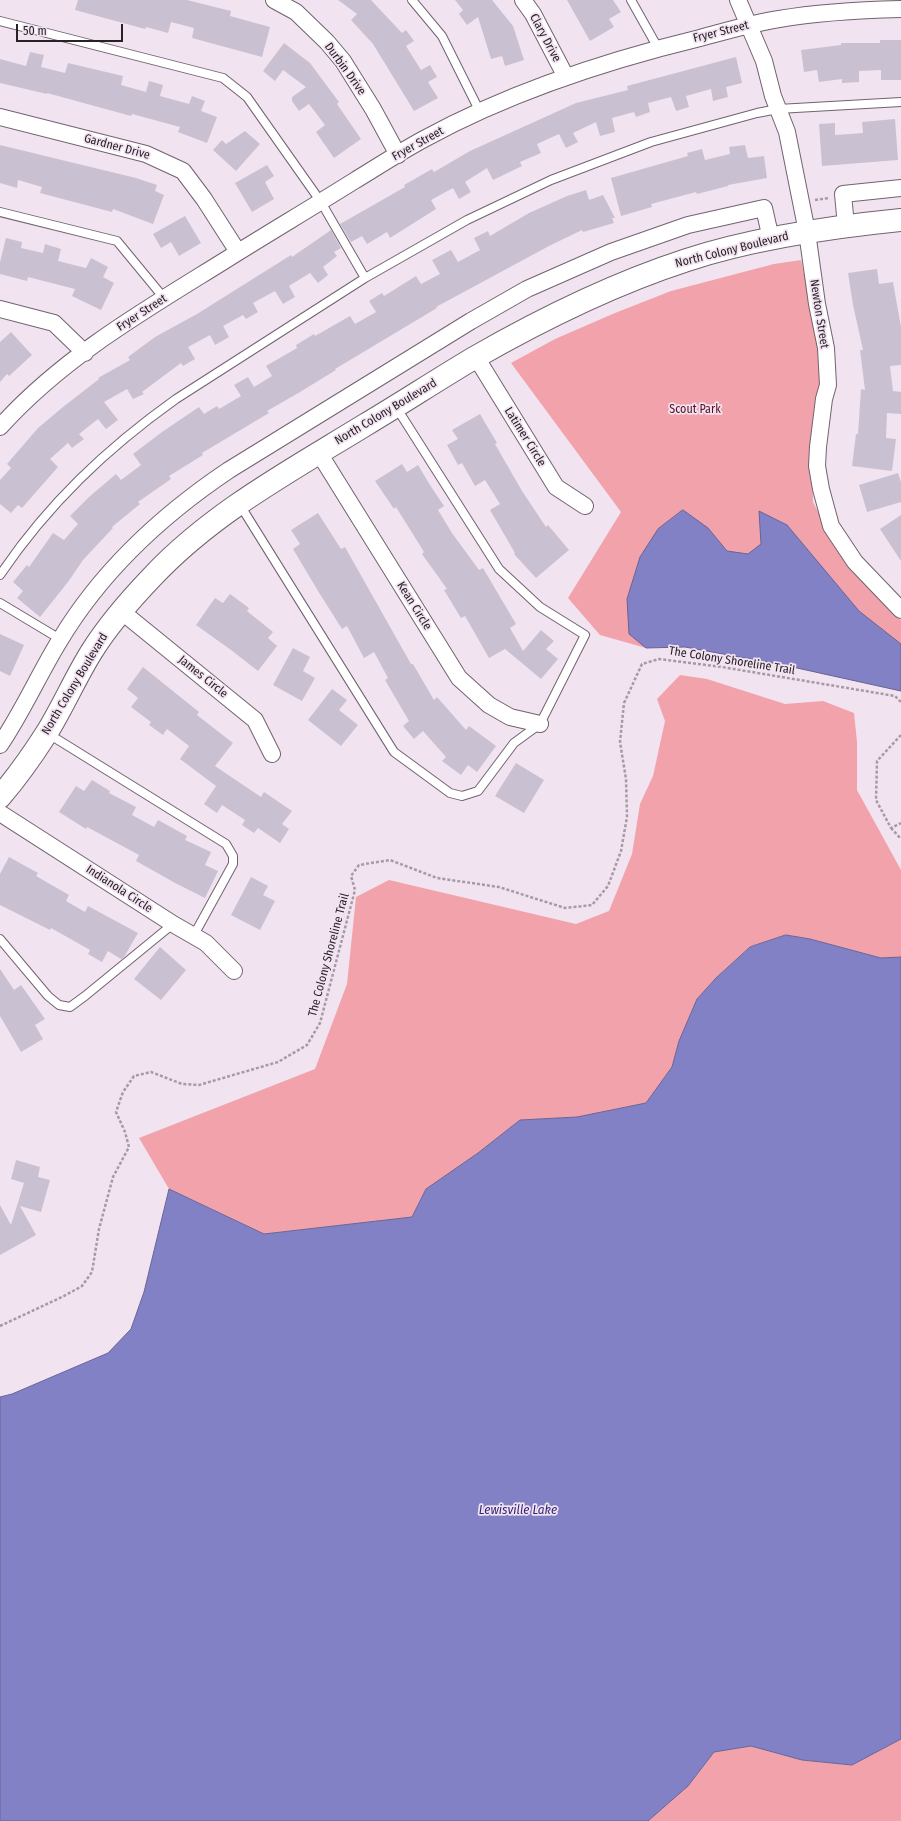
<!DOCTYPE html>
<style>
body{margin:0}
#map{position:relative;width:901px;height:1821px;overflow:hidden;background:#f2e3f1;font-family:"Fira Sans Condensed",sans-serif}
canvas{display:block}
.scale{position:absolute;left:16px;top:24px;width:107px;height:18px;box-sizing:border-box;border:2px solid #282227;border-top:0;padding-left:5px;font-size:12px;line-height:14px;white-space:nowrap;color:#282227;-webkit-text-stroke:3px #f2e3f1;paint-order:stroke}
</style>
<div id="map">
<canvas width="901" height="1821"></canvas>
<div class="scale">50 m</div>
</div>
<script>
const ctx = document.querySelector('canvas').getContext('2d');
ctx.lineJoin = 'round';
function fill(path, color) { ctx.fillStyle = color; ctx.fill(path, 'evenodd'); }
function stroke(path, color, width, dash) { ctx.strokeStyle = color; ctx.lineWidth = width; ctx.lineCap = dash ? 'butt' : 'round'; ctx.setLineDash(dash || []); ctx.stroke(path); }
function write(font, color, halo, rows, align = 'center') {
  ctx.font = font + ' "Fira Sans Condensed",sans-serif'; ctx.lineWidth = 3.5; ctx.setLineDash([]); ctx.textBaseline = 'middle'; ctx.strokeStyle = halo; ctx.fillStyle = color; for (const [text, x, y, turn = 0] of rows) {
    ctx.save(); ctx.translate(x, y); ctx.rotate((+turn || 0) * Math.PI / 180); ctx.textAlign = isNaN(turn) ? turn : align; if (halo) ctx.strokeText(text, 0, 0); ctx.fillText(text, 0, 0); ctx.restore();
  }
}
const green = new Path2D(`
 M 801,260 L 820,350 L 822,392 L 812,438 L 813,502 L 836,547 L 890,611 L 901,620 L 901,691 L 788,666 L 685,647 L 646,648 L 600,635 L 568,598 L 621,512 L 511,363 L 555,339 L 615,313 L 671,291 L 774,264 Z
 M 680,675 L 707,679 L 785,704 L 823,701 L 854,713 L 857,742 L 857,790 L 901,870 L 901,957 L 881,958 L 810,939 L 786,935 L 750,947 L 716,978 L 697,999 L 679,1041 L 672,1067 L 646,1103 L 577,1117 L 520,1120 L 478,1153 L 426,1189 L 412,1217 L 264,1234 L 169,1189 L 139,1138 L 315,1069 L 347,984 L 356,897 L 389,880 L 576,924 L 609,911 L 632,854 L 640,804 L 653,776 L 665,721 L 657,699 Z
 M 901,1739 L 901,1821 L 648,1821 L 688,1786 L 714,1752 L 751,1746 L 802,1760 L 852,1765 Z`);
const water = new Path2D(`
 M 683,510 L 708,528 L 727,551 L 748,554 L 761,544 L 759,511 L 787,525 L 859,611 L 901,644 L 901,691 L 788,666 L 685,647 L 646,648 L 629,634 L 627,599 L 640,557 L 658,529 Z
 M 786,935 L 810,939 L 881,958 L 901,957 L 901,1739 L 852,1765 L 802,1760 L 751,1746 L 714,1752 L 688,1786 L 648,1821 L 0,1821 L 0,1397 L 12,1394 L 108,1353 L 131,1329 L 144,1292 L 169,1189 L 264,1234 L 412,1217 L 426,1189 L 478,1153 L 520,1120 L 577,1117 L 646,1103 L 672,1067 L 679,1041 L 697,999 L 716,978 L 750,947 Z`);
const building = new Path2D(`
 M 78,0 L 187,0 L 231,11 L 230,16 L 270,27 L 262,57 L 192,38 L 194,28 L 171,22 L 168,33 L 146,27 L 145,29 L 75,10 Z
 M 338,0 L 371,0 L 402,33 L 406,30 L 414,41 L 406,46 L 421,70 L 430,65 L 437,77 L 428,82 L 438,98 L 414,111 L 373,44 L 351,20 L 357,14 Z
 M 455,0 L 492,0 L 513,26 L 524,60 L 505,66 L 502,56 L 491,59 L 478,17 L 467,25 L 459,14 L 463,10 Z
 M 567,0 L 613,0 L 621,12 L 609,19 L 614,27 L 590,41 Z
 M 880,40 L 901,40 L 901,80 L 881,80 L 881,70 L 859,71 L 859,82 L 842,83 L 842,79 L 819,82 L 817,70 L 804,72 L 801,50 L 841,45 L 841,43 L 880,43 Z
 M 284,43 L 310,63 L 339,102 L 337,104 L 361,139 L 334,158 L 316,132 L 325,125 L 309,104 L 299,111 L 292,101 L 292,97 L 306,87 L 283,70 L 275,81 L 263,71 Z
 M 30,52 L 44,55 L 41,67 L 65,73 L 68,63 L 123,76 L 121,85 L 146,92 L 149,81 L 163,85 L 160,96 L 189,104 L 192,96 L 205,101 L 201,111 L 217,117 L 207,143 L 178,132 L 180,127 L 132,114 L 131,116 L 47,93 L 47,94 L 0,83 L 0,59 L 26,66 Z
 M 736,57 L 742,83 L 726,87 L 728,97 L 713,101 L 711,89 L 686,96 L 689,107 L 676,111 L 671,97 L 648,103 L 650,112 L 636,117 L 634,112 L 612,118 L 615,132 L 600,136 L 596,122 L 573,133 L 578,142 L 566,148 L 559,134 L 537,144 L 541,153 L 520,162 L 522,166 L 493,180 L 487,168 L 465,182 L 471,192 L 459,199 L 453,188 L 431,200 L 436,209 L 390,238 L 387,232 L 367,244 L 362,236 L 351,242 L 340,224 L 405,187 L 404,185 L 432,169 L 434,172 L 470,151 L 576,103 L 628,90 L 627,86 Z
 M 895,119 L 898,160 L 822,166 L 819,124 L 835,123 L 835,135 L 863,133 L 862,122 Z
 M 245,131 L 260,144 L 236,171 L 213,150 L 222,140 L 226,144 Z
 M 0,145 L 136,178 L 157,185 L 155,191 L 164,195 L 153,224 L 113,209 L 112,212 L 40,193 L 42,187 L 18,180 L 17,188 L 0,183 Z
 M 745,145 L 748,158 L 764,156 L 767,178 L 728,185 L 728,186 L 697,194 L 696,192 L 651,204 L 652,207 L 621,216 L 611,178 L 688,156 L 687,153 L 702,149 L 705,160 L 730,154 L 729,147 Z
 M 267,165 L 274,176 L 265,182 L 274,199 L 252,212 L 235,183 Z
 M 586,190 L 589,200 L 603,195 L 615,218 L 612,218 L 614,223 L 583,232 L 582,230 L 549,246 L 436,307 L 437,308 L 335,369 L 336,370 L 300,392 L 267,411 L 269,413 L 202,453 L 203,455 L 169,476 L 171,479 L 138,502 L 140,504 L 112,527 L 113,528 L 83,560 L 68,582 L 40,617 L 17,598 L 23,591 L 13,582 L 27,565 L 29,567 L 53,533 L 64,540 L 78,524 L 70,516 L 89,497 L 116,474 L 121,480 L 141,465 L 133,454 L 162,432 L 199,407 L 204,414 L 217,406 L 219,409 L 241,396 L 234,385 L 248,377 L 254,387 L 272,376 L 266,366 L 297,348 L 296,345 L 314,334 L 315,336 L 350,316 L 355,324 L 376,312 L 369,301 L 382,293 L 384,296 L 416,276 L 421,284 L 440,274 L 432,260 L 451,250 L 458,262 L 480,250 L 474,238 L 488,231 L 490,236 L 529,213 L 567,196 Z
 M 185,216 L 201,243 L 179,256 L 171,242 L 161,248 L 153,234 Z
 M 331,230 L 341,248 L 334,252 L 337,256 L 323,267 L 328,275 L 318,283 L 310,273 L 289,286 L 295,297 L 283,304 L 275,291 L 253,303 L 258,312 L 246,319 L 243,315 L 223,326 L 229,337 L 215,345 L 210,335 L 188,347 L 195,359 L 183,366 L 181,363 L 142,392 L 144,394 L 133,399 L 127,389 L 104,402 L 118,420 L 106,429 L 98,419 L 79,434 L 84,439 L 72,448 L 68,443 L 50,459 L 58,467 L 22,508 L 18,505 L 11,513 L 0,504 L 0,480 L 11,468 L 7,464 L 38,428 L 63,407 L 99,379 L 98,378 L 130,360 L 128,357 L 155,337 L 197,314 L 291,255 L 292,257 Z
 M 6,238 L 22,242 L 21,248 L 43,253 L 45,244 L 61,249 L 58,261 L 86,268 L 91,258 L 108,267 L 103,277 L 114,283 L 101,310 L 72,296 L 75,289 L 28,277 L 27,281 L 0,274 L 0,262 Z
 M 877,269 L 879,284 L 893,282 L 901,327 L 901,365 L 890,366 L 893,391 L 901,392 L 901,414 L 887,413 L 886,438 L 896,439 L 892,471 L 852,466 L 856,434 L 858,434 L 861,389 L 865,390 L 860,350 L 863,350 L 853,305 L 848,273 Z
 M 11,332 L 32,355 L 9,376 L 7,374 L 0,382 L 0,342 Z
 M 480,414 L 497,443 L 495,444 L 522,491 L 546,527 L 548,525 L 569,550 L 536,578 L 514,554 L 515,553 L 490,510 L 500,504 L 485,480 L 475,486 L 462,463 L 458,465 L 447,445 L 458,439 L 452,430 Z
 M 402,464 L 407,472 L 418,465 L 430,485 L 444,506 L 438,510 L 452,533 L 479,570 L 483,568 L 516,624 L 510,628 L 523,651 L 541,630 L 554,641 L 546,649 L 558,659 L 541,679 L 505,649 L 489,658 L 465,616 L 461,618 L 444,590 L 447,589 L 422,554 L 424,552 L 396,507 L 394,509 L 375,481 Z
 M 898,473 L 901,482 L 901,502 L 867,512 L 859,485 Z
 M 318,513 L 341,549 L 345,547 L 411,664 L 413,664 L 434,700 L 437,697 L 466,730 L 469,726 L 496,746 L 477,772 L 468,765 L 461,775 L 442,761 L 446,757 L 423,731 L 414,739 L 403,726 L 409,721 L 385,680 L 388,678 L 374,652 L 364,658 L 347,626 L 342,629 L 318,591 L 293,549 L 300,544 L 291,530 Z
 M 901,515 L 901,561 L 880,529 Z
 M 230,594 L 249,608 L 247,611 L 273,632 L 268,638 L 277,646 L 258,671 L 231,650 L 196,625 L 215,598 L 223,603 Z
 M 0,634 L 24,645 L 10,676 L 0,671 Z
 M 293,648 L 310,657 L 303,671 L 315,678 L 302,701 L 273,685 Z
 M 143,667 L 199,712 L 197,715 L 233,743 L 215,766 L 261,797 L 264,792 L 292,811 L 282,824 L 289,829 L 280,843 L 258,828 L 254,833 L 242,825 L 245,820 L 222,805 L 217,813 L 204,804 L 216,786 L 180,759 L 189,746 L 167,729 L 163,735 L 149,725 L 151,722 L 131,707 L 138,698 L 127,689 Z
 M 332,689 L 347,700 L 339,710 L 358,725 L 341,746 L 308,720 Z
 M 516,763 L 544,780 L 524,813 L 495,796 Z
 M 92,780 L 110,791 L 109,793 L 136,807 L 132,815 L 154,827 L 158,820 L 187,836 L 185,840 L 211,852 L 205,865 L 218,871 L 205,898 L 177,884 L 136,861 L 139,855 L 87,827 L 86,829 L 59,812 L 76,786 L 84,791 Z
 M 9,857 L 38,873 L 36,876 L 69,895 L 66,901 L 85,912 L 88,906 L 138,933 L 124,957 L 121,959 L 108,951 L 102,962 L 88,954 L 90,950 L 51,928 L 50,930 L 0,905 L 0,874 Z
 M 251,877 L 268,886 L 263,895 L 275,901 L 260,930 L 231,915 Z
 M 160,947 L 186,970 L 161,1000 L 134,979 Z
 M 0,969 L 14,990 L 21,985 L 45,1019 L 35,1025 L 43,1039 L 21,1052 L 0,1016 Z
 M 16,1160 L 40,1167 L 38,1177 L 50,1180 L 41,1212 L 20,1206 L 36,1235 L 0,1255 L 0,1205 L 11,1225 L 24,1183 L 11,1179 Z`);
const path = new Path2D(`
 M 815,200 L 829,198
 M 901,735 L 877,761 L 876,800 L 891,828 L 901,823
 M 891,828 L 901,839
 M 0,1326 L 64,1296 L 82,1286 L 92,1272 L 99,1229 L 113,1177 L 129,1147 L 125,1132 L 116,1112 L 123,1092 L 134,1076 L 151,1072 L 182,1084 L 199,1085 L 278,1062 L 307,1045 L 320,1023 L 355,890 L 351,876 L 359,865 L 390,860 L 437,878 L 499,887 L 565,908 L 592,905 L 608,886 L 621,851 L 627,817 L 626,779 L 620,742 L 624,703 L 642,664 L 659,659 L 722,667 L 895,696 L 901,702`);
const service = new Path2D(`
 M 412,0 L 442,36 L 480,112
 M 631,0 L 658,48
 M 0,21 L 223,78 L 247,97 L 321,202 L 365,278
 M 0,212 L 117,241 L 164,298
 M 240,505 L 394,752 L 450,793 L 462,796 L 478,791 L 514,743 L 540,724 L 585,635 L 540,607 L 499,569 L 396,407
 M 0,575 C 48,504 106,449 176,399 L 365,278 L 467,220 L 551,180 L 651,142 L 757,113 L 778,109 L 901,102
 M 0,603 L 60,639
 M 47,733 L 226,844 L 233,856 L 233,864 L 194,935
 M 0,939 L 48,996 L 59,1005 L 70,1007 L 85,996 L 173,924`);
const minor = new Path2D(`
 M 274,0 L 296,12 L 327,42 L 343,61 L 373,109 L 398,155
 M 523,0 L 533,14 L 566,77
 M 738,0 L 764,61 L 773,96 L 787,132 L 807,232 L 817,304 L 826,348 L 828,385 L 824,399 L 818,447 L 817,466 L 821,489 L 831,526 L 855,562 L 901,610
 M 0,117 L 146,154 L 183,171 L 204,199 L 238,252
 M 846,226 L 843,194 L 901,188
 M 0,309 L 54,323 L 85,353
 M 476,357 L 556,487 L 585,506
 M 0,427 C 63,357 145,310 224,261 C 267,234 311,208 354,181 C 377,167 400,152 424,139 C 510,92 605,61 700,38 C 726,31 753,23 779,19 C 820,12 860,10 901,9
 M 319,453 L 459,678 L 489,705 L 510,717 L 540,724
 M 121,611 L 255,720 L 272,754
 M 0,745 C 23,711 39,674 60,640 C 102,570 162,515 229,470 L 471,321 L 527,289 L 611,252 L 688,225 L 764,208 L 771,239
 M 0,813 L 173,924 L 206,943 L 234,971`);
const secondary = new Path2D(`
 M 0,797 C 17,777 32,756 46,734 C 63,707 75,678 92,651 C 109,624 130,600 152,577 C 212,513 290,471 365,425 C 402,403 437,380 474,358 C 542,319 613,284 687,260 C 754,238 831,227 901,220`);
const streetNames = [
 ["Fryer Street",721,32,-14],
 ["Clary Drive",545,38,62],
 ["Durbin Drive",345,69,54],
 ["Fryer Street",418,144,-29],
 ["Gardner Drive",117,147,15],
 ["North Colony Boulevard",732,250,-14],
 ["Fryer Street",142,313,-33],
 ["Newton Street",819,314,81],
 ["North Colony Boulevard",386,412,-31],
 ["Latimer Circle",525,437,58],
 ["Kean Circle",414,606,58],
 ["The Colony Shoreline Trail",732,661,9],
 ["James Circle",203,677,39],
 ["North Colony Boulevard",75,684,-59],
 ["Indianola Circle",119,889,33],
 ["The Colony Shoreline Trail",329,955,-75]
];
const parkNames = [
 ["Scout Park",695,410]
];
const waterNames = [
 ["Lewisville Lake",518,1510]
];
fill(green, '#f2a2ab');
fill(water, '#8381c6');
stroke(water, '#686496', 1);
fill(building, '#c9c1d1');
stroke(service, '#70636f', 10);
stroke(minor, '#70636f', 18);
stroke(secondary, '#70636f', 24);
stroke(path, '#a69ba5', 2.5, [3, 2]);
stroke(service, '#fff', 8);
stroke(minor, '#fff', 16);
stroke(secondary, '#fff', 22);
write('12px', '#282227', '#f2e3f1', streetNames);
write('12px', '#590f22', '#f2e3f1', parkNames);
write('italic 13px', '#332677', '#f2e3f1', waterNames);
</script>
